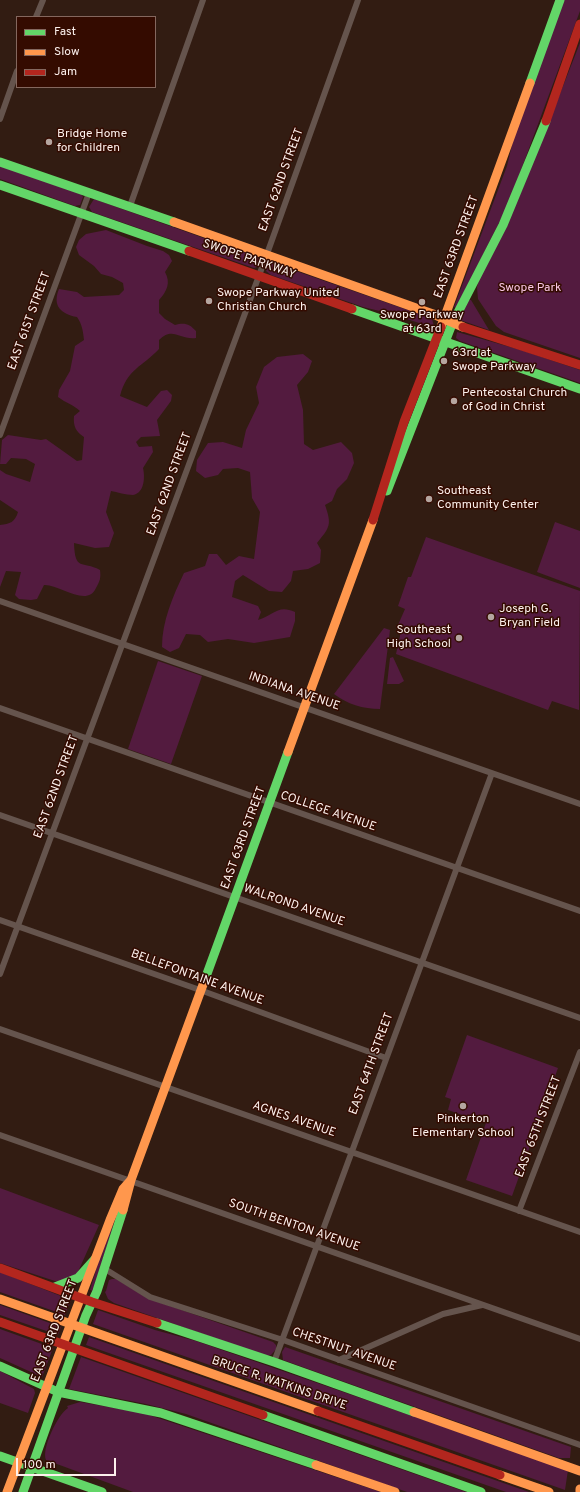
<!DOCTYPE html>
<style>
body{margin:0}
#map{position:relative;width:580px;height:1492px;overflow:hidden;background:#321c12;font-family:Overpass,sans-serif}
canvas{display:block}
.legend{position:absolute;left:16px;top:16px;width:140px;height:72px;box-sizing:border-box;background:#340b00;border:1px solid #84675e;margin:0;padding:5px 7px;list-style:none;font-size:12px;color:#fcf0ec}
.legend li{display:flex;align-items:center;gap:8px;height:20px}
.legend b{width:20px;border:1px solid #84675e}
.scale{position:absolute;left:16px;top:1458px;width:100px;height:18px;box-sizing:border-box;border:2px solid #fcf0ec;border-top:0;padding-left:5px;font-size:12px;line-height:14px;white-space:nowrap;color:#fcf0ec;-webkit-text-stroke:3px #340b00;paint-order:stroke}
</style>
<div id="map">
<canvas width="580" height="1492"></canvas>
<ul class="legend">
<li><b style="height:5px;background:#63d668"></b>Fast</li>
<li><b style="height:5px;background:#ff974d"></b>Slow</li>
<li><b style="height:5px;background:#b3261e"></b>Jam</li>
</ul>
<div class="scale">100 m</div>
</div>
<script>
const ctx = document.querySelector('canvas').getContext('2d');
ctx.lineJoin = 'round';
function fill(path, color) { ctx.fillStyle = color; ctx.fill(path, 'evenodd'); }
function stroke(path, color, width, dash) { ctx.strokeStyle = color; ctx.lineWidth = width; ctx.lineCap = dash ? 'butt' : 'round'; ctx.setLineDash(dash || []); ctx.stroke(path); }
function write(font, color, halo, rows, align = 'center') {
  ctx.font = font + ' Overpass,sans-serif'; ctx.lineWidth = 3; ctx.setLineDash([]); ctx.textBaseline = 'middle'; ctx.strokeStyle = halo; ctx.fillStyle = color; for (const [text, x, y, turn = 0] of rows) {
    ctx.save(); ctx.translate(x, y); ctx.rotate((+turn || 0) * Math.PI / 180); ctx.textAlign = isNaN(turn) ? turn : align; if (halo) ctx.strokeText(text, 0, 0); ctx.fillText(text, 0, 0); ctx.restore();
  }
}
const green = new Path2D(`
 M 564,0 L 580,0 L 580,11 L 508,205 L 456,308 L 454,307 L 507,166 L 515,132 Z
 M 580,43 L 580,358 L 504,332 L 496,326 L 478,299 L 477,287 L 479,279 L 522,190 Z
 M 0,166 L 81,194 L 83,197 L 80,205 L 75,206 L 0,179 Z
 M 94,199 L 257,257 L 259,259 L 257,267 L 254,268 L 92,212 L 89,207 Z
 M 106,230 L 147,246 L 163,251 L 169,255 L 172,261 L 165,272 C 171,283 167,291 159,300 L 159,313 L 165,319 L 175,325 C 184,322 190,324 196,331 L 196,338 C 179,340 173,326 159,340 L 159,349 C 142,367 127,369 120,396 L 147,407 L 161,391 L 167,390 L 172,395 L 171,401 L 157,420 L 160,436 L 141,437 L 136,442 L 139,447 L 152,446 L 153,452 L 143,468 C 145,476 145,493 133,495 C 126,495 117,492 111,491 L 106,512 L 114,533 L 109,547 L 95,548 L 74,543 C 75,572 82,560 100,570 C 101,578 100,581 96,588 C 87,608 59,584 44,585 L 37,599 L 31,600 L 19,599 L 15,595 L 21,572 L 6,571 L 0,587 L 0,525 C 10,524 15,522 18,512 L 0,500 L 0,470 L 6,474 L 30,482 L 35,464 L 26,459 L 11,458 L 6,464 L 0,464 L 2,440 L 8,435 L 41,440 L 46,439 L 77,461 L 82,460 L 84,437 C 76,432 73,426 74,416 L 80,411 C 74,405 66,403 58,397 L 59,390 L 70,371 L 75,346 L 84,340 C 83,331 82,324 77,317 C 61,314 52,306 59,289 L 77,292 L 84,297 L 119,295 L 124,290 L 123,283 L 112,277 L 101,274 L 94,266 L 79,255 L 76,247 L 79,240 L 86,234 Z
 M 270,262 L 425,316 L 432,319 L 434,326 L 428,326 L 392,314 L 363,307 L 271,275 L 266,271 Z
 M 468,300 L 471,300 L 489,330 L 460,320 Z
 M 457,332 L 521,350 L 580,370 L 580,383 L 460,341 L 456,338 Z
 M 303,354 L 312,361 L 308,372 L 297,385 L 303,410 L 304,444 L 313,450 L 341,442 L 352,453 L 354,463 L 347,479 L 337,489 L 332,501 L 325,505 C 332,525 330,527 317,543 L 321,550 L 320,563 L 308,569 L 293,571 L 291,581 L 282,592 L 269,591 L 243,575 L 235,581 L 232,597 L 258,606 L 261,612 L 258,620 C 274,615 278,604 295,612 L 295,621 L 290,637 L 254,643 L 228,639 L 208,642 L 200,635 L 186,634 L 179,648 L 170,652 L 162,647 C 162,621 173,596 184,573 L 205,566 L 209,554 L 217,554 L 226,565 L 239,556 L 254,559 L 260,512 L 252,498 L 250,472 L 238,468 L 223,469 L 218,475 L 205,478 L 196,471 L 197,460 L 208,443 L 223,442 L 242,448 L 246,430 L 259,403 L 256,387 L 264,367 L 277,357 Z
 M 555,522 L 580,531 L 580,588 L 537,572 Z
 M 426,537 L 580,591 L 579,710 L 552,701 L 548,710 L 396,654 L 400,636 L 398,625 L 405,609 L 398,606 L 408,577 L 411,577 Z
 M 384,628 L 390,630 L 380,709 C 363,709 347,704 334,694 Z
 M 393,657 L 404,681 L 399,684 L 387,684 L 390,658 Z
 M 158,661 L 202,676 L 171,764 L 128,749 Z
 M 467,1035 L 558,1068 L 512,1196 L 466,1180 L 486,1123 L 448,1110 L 451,1099 L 445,1097 Z
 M 0,1188 L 99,1225 L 77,1274 L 58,1282 L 0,1263 Z
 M 114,1223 L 93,1291 L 90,1290 L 103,1246 Z
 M 0,1272 L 71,1300 L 65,1315 L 0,1292 Z
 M 112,1279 L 116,1279 L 147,1298 L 273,1342 L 276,1345 L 276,1349 L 271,1355 L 266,1356 L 114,1303 L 108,1299 L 105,1292 L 106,1291 L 109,1280 Z
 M 0,1305 L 61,1327 L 58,1335 L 0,1315 Z
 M 98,1310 L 155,1330 L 196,1341 L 568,1470 L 565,1490 L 93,1324 Z
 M 0,1329 L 53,1348 L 42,1377 L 0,1358 Z
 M 89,1337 L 529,1492 L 506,1492 L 86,1345 Z
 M 285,1347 L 571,1447 L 570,1458 L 559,1458 L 283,1360 L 282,1352 Z
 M 81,1357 L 466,1492 L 407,1492 L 186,1414 L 146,1404 L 69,1389 Z
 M 0,1371 L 34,1389 L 35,1393 L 28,1413 L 0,1403 Z
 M 80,1402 L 143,1413 L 381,1492 L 133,1492 L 46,1460 C 41,1449 58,1414 68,1408 L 67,1406 Z`);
const street = new Path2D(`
 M 36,17 L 43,0
 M 0,119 L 17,71
 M 130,206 L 203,0
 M 0,435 L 89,193
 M 0,601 L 580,804
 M 0,708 L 580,911
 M 0,815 L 580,1018
 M 0,920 L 200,990 L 386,1058
 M 0,974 L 267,254 L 358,0
 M 0,1029 L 580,1232
 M 0,1135 L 580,1339
 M 519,1211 L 580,1052
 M 105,1269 L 150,1297 L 283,1340 L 580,1445
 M 339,1360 L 443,1314 L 482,1305
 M 274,1362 L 492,773`);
const fast = new Path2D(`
 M 530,83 L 560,0
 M 0,162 L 174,222
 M 0,185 L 189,251
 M 352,309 L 580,389
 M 387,491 L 452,324 L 503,225 L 546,121
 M 204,982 L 288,752
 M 55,1287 L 78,1278 L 95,1259
 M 157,1323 L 274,1362 L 414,1412
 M 0,1366 L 58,1392 L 161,1413 L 316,1465
 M 263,1415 L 481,1492
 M 0,1456 L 102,1492
 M 23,1492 L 86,1315 L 97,1291 L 123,1210`);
const slow = new Path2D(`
 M 174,222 L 433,314 L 463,327
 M 441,327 L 530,83
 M 288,752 L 373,520
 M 123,1210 L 131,1180 L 204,982
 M 0,1299 L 318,1411
 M 414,1412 L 580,1471
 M 316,1465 L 395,1492
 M 500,1475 L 549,1492
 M 580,1489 L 580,1492
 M 7,1492 L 110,1220 L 123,1189 L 131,1180`);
const jam = new Path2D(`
 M 546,121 L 580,24
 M 189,251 L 352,309
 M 463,327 L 580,365
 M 373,520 L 404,422 L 441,327
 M 0,1268 L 92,1302 L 157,1323
 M 0,1322 L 263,1415
 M 318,1411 L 500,1475`);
const markers = [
 [49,142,4,"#b5a6a0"],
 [209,301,4,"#b5a6a0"],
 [422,302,4,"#b5a6a0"],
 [444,361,4,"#b5a6a0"],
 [454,401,4,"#b5a6a0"],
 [429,499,4,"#b5a6a0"],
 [491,617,4,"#b5a6a0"],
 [459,638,4,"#b5a6a0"],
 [463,1106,4,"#b5a6a0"]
];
const poiNames = [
 ["Bridge Home",57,135],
 ["for Children",57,149],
 ["Swope Parkway United",217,294],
 ["Christian Church",217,308],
 ["Swope Parkway",422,316,"center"],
 ["at 63rd",422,330,"center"],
 ["63rd at",452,354],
 ["Swope Parkway",452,368],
 ["Pentecostal Church",462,394],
 ["of God in Christ",462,408],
 ["Southeast",437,492],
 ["Community Center",437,506],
 ["Joseph G.",499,610],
 ["Bryan Field",499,624],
 ["Southeast",451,631,"right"],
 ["High School",451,645,"right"],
 ["Pinkerton",463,1120,"center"],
 ["Elementary School",463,1134,"center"]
];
const streetNames = [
 ["EAST 62ND STREET",282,180,-70],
 ["EAST 63RD STREET",457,247,-70],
 ["SWOPE PARKWAY",249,260,19],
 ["EAST 61ST STREET",30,321,-70],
 ["EAST 62ND STREET",170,484,-70],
 ["INDIANA AVENUE",294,692,19],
 ["EAST 62ND STREET",57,787,-70],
 ["COLLEGE AVENUE",328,812,19],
 ["EAST 63RD STREET",244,838,-70],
 ["WALROND AVENUE",294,906,19],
 ["BELLEFONTAINE AVENUE",197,978,20],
 ["EAST 64TH STREET",372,1064,-70],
 ["AGNES AVENUE",294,1120,19],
 ["EAST 65TH STREET",539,1127,-69],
 ["SOUTH BENTON AVENUE",294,1226,19],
 ["EAST 63RD STREET",55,1331,-69],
 ["CHESTNUT AVENUE",344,1350,19],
 ["BRUCE R. WATKINS DRIVE",279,1384,19]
];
const parkNames = [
 ["Swope Park",530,289]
];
fill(green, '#531b3f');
stroke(street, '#65544d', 6);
stroke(fast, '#63d668', 9);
stroke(slow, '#ff974d', 9);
stroke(jam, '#b3261e', 9);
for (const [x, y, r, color] of markers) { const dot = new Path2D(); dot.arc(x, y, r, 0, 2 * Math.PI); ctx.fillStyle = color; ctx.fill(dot); stroke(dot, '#340b00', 1.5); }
write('12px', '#fcf0ec', '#340b00', poiNames, 'left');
write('12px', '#fcf0ec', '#340b00', streetNames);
write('12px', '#f8c6e4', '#340b00', parkNames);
</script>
